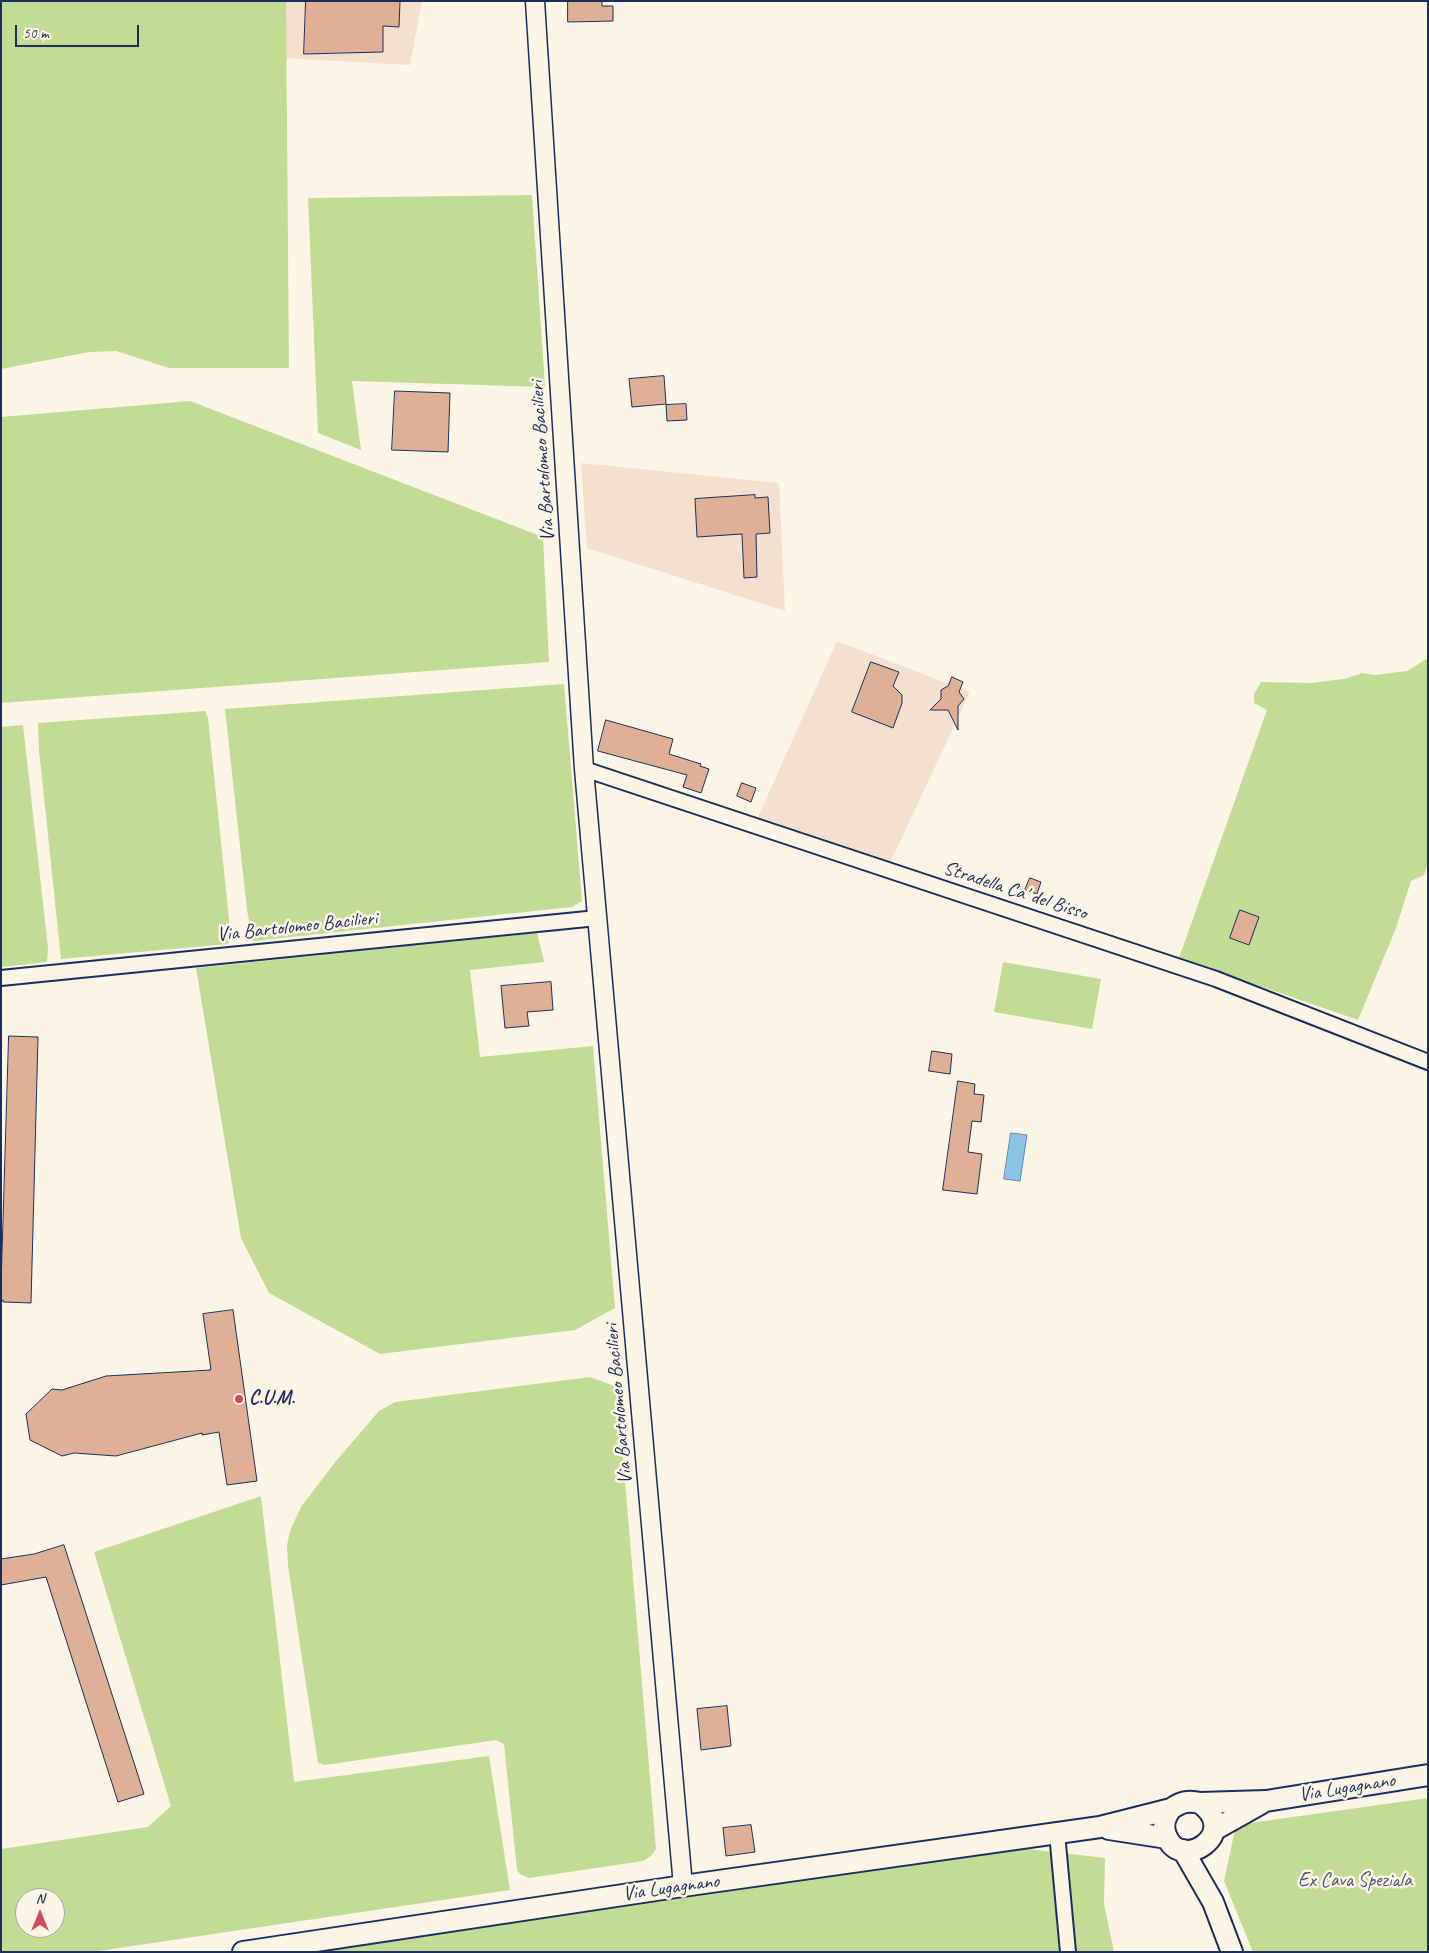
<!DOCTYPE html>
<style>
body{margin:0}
#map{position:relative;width:1429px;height:1953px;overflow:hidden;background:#fcf5e5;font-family:Caveat,sans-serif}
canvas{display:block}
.frame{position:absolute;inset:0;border:2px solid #1b2f5e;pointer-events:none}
.north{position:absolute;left:15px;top:1888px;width:50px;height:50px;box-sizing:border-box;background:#fcf5e5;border:1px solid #a2a6af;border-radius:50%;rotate:0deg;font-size:14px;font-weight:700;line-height:20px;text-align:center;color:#1b2f5e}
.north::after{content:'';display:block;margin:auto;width:18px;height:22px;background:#d1495b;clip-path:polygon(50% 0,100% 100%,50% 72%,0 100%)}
.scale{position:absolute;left:15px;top:25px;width:124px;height:22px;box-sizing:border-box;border:2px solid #1b2f5e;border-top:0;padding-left:6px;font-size:15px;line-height:18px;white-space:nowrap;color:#1b2f5e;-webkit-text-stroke:4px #fcf5e5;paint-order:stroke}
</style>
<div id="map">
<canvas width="1429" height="1953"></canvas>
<div class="frame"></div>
<div class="north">N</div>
<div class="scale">50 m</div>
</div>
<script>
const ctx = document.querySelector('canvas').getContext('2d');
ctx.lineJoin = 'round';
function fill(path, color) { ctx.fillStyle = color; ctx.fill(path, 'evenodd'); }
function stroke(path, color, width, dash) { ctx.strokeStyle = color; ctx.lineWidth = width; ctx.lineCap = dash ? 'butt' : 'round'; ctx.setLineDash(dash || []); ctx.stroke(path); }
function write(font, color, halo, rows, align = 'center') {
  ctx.font = font + ' Caveat,sans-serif'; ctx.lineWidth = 5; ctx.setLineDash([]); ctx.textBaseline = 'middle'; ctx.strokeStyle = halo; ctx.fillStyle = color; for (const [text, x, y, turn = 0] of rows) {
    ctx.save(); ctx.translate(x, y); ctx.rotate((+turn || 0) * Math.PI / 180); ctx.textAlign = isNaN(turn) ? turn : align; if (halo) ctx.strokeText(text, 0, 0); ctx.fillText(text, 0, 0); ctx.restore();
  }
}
const built = new Path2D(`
 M 281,1 L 422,1 L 410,65 L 281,58 Z
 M 581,463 L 779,483 L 785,611 L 587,548 Z
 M 837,641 L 970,692 L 890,863 L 758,817 Z`);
const green = new Path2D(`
 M 1,1 L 286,1 L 289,368 L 169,368 L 116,351 L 89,352 L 1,369 Z
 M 532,195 L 545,387 L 352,381 L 361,450 L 318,433 L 308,198 Z
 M 190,401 L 543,537 L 549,662 L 1,703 L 1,417 Z
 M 1428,658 L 1428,862 L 1424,875 L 1411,881 L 1396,928 L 1358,1020 L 1179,958 L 1267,710 L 1254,703 L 1254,694 L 1261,682 L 1310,683 L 1344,679 L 1362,673 L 1375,675 L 1407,671 Z
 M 564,684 L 582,901 L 572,907 L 253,941 L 247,910 L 225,709 Z
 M 205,711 L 208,718 L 231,938 L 228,944 L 61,959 L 39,750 L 38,723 Z
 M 23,725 L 48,948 L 47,962 L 1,967 L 1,727 Z
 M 537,933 L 544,962 L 470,970 L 480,1057 L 593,1046 L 615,1308 L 575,1330 L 380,1354 L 269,1293 L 241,1238 L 196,968 Z
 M 1003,962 L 1101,979 L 1092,1029 L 994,1012 Z
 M 590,1377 L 617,1387 L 656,1849 L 651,1856 L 643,1861 L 529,1878 L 520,1874 L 517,1870 L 504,1744 L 496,1740 L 325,1765 L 318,1763 L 288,1566 L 287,1545 L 290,1531 L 301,1507 L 336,1461 L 379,1411 L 395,1402 Z
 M 261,1496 L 294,1782 L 489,1756 L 510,1890 L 92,1952 L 1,1952 L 1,1849 L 148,1827 L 171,1806 L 94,1552 ZM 25,1898 L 55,1898 L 55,1928 L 25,1928 Z
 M 1428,1798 L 1428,1952 L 1253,1952 L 1224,1881 L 1236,1825 Z
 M 1011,1847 L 1105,1858 L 1104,1904 L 1114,1952 L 294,1952 Z`);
const water = new Path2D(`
 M 1011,1133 L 1027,1135 L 1020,1181 L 1004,1179 Z`);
const building = new Path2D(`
 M 306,1 L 400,1 L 399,27 L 383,26 L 383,52 L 304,54 Z
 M 568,1 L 602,1 L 602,6 L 613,6 L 613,21 L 568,22 Z
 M 664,376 L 666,404 L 632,407 L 629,379 Z
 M 395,391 L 450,393 L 448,452 L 392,450 Z
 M 686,404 L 687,420 L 667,421 L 666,405 Z
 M 755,495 L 755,498 L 768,497 L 770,533 L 756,534 L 757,577 L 744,578 L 742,534 L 697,537 L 695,499 Z
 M 871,662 L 899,672 L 893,686 L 902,695 L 902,703 L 893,728 L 852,712 Z
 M 952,677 L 963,682 L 959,692 L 964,699 L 958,706 L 958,730 L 948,710 L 930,710 L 941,699 L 941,690 L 948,686 Z
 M 606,720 L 673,739 L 669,754 L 701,764 L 700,766 L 709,769 L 701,793 L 683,787 L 687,775 L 598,751 Z
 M 742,783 L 756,788 L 751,802 L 737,796 Z
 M 1030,878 L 1041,882 L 1037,894 L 1025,890 Z
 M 1240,910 L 1259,917 L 1249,945 L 1230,938 Z
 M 551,982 L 553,1010 L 527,1012 L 529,1026 L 505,1028 L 501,986 Z
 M 9,1036 L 38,1037 L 31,1303 L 3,1302 L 3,1300 L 1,1300 Z
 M 932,1051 L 952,1054 L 950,1074 L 929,1071 Z
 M 958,1081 L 975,1084 L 974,1094 L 984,1095 L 981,1122 L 972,1121 L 968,1152 L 982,1154 L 977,1194 L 943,1190 Z
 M 233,1310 L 257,1481 L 227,1485 L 219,1432 L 202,1435 L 202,1433 L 116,1456 L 74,1453 L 62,1456 L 30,1440 L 26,1414 L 52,1389 L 62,1390 L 106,1376 L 211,1370 L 203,1314 Z
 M 64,1545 L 144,1794 L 118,1802 L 46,1577 L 1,1585 L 1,1559 L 34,1554 Z
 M 727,1706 L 731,1746 L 701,1750 L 697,1709 Z
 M 751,1825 L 755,1852 L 726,1856 L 723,1828 Z`);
const minor = new Path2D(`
 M 584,769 L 1216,979 L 1428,1062
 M 1,978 L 597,918
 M 1057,1833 L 1068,1952`);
const tertiary = new Path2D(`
 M 535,1 L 584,769 L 683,1886`);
const secondary = new Path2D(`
 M 1171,1809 C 1165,1817 1162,1825 1166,1835 C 1180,1874 1242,1833 1200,1803
 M 1109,1829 L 1167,1838
 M 1214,1830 L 1262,1803
 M 1183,1850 L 1213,1902 L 1232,1952
 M 243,1952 L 683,1886 L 1100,1827 L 1171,1809 C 1181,1802 1188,1800 1200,1803 L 1266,1801 L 1428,1775`);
const markers = [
 [239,1399,5,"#d1495b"]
];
const streetNames = [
 ["Via Bartolomeo Bacilieri",543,461,-94],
 ["Stradella Ca' del Bisso",1015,891,18],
 ["Via Bartolomeo Bacilieri",297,927,-6],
 ["Via Bartolomeo Bacilieri",619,1404,-95],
 ["Via Lugagnano",1347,1788,-9],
 ["Via Lugagnano",671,1888,-8]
];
const poiNames = [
 ["C.U.M.",249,1399]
];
const parkNames = [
 ["Ex Cava Speziala",1355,1881]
];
fill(built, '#f4e0cc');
fill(green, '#c2dc93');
fill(water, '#89c3e8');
stroke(water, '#5d88b1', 1);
fill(building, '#e1af93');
stroke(building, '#1b2f5e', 1);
stroke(minor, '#1b2f5e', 18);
stroke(tertiary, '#1b2f5e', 21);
stroke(secondary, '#1b2f5e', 24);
stroke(minor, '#fcf5e5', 14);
stroke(tertiary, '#fcf5e5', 18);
stroke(secondary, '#fcf5e5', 20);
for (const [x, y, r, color] of markers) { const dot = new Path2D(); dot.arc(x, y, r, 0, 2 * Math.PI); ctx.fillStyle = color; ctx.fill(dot); stroke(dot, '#fcf5e5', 2); }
write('20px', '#1b2f5e', '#fcf5e5', streetNames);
write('bold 20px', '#1b2f5e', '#fcf5e5', poiNames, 'left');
write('20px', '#455a6b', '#fcf5e5', parkNames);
</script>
